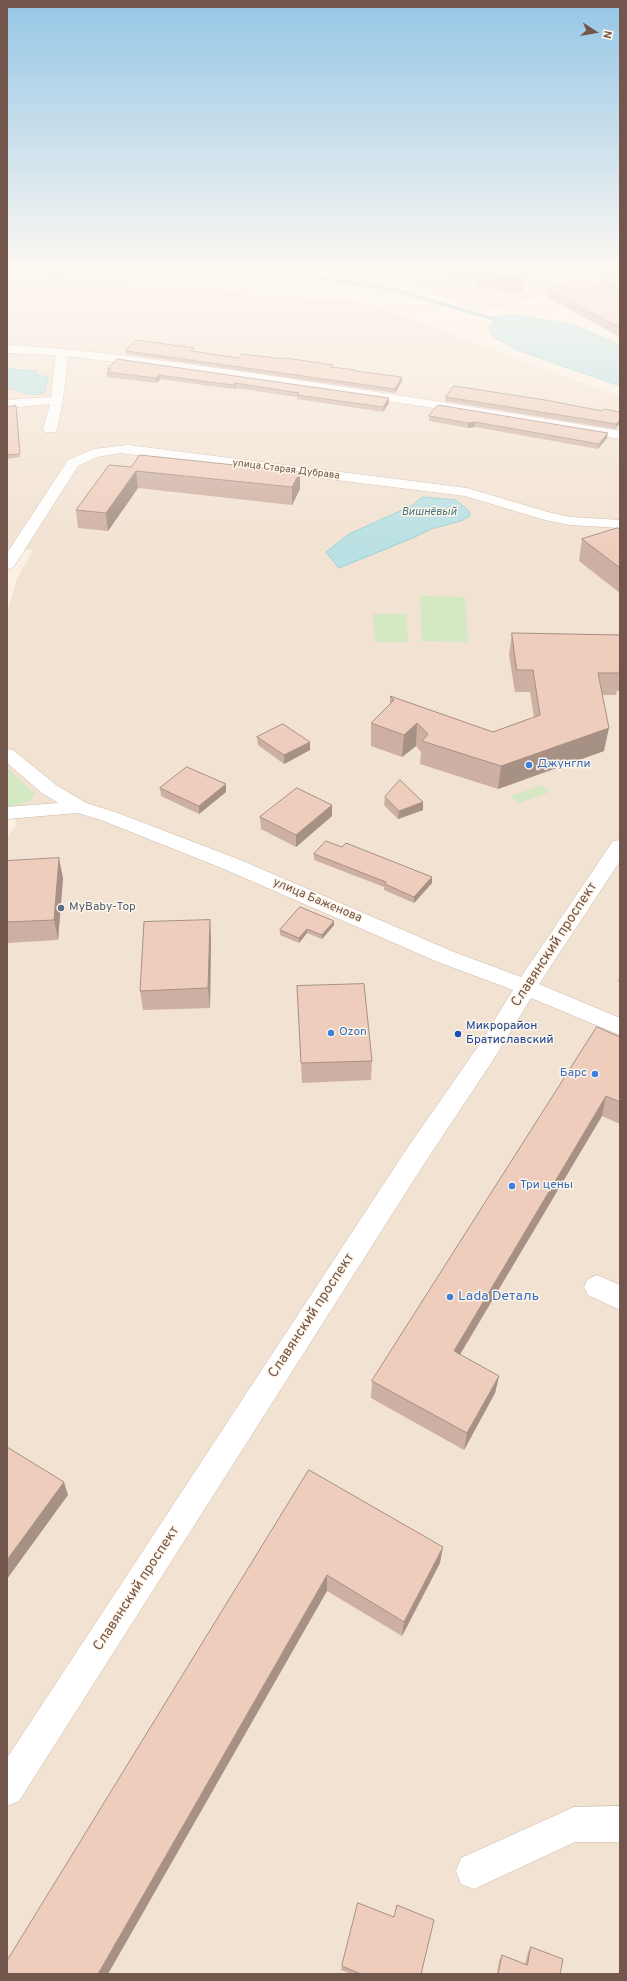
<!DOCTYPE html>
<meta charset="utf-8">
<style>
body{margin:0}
#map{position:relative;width:627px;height:1981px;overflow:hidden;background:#fbf0e3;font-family:Overpass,sans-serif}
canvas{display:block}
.frame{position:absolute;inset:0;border:8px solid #72564b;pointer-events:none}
.north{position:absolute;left:575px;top:12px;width:40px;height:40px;-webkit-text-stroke:3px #fef5e9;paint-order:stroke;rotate:102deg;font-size:11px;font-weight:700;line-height:16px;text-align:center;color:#72564b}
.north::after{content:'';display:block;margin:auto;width:14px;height:18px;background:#72564b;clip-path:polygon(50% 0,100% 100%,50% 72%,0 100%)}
</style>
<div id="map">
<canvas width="627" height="1981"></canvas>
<div class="frame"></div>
<div class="north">N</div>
</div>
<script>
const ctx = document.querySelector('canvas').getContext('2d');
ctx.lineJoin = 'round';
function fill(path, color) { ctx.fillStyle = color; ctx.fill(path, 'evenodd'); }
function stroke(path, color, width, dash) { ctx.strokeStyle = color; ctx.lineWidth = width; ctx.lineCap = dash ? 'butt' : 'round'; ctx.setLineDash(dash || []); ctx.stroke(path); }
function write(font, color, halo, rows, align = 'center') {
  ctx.font = font + ' Overpass,sans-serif'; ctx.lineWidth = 3; ctx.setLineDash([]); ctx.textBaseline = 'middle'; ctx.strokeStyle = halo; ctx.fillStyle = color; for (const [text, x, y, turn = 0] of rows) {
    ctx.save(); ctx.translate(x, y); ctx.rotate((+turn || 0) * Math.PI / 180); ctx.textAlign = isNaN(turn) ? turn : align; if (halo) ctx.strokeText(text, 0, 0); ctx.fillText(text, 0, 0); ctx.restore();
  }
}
const residential = new Path2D(`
 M 7,271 L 120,271 L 123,283 L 369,303 L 620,397 L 620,1974 L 7,1974 L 7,837 L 16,826 L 7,781 L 7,613 L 17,579 L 33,550 L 7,547 Z
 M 390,271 L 541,271 L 575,288 L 483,311 L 383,273 Z
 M 556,271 L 620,271 L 620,306 Z`);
const green = new Path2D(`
 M 420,596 L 465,597 L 468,642 L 422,641 Z
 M 373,614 L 406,614 L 408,642 L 375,642 Z
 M 7,768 L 35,794 C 30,804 18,806 7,806 Z
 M 541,785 L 550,792 L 519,803 L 511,796 Z`);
const water = new Path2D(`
 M 509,314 L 572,324 L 620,345 L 620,386 L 519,351 L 492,336 L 489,329 L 494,322 L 490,318 Z
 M 7,369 L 37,371 L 37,375 L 48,377 L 45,392 C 33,399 19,389 7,388 Z
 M 423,497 L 456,500 L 469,511 L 470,516 L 461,521 L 431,529 L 415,537 L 339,568 L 326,552 L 349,534 L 411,506 Z`);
const stream = new Path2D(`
 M 10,271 L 60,278 L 101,271
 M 278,271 L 394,290 L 497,320`);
const minor = new Path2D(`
 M 554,271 L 568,271 L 620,298 L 620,305 Z
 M 7,345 C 98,350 188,364 279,377 C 393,394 506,412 620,431 L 620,439 L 447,410 L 207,374 L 68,356 L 63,400 L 57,429 L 55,432 L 45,432 L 43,429 L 50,404 L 7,408 L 7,400 L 51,397 L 56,355 L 7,353 Z
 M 128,445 L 467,488 L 548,512 L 570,517 L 620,520 L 620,528 L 570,525 L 545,520 L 465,496 L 120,453 L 97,457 L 78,466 L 15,565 L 12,568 L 7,570 L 7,553 L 68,460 L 94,449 Z
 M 7,749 L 13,750 L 56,785 L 86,803 L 115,812 L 238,859 L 454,952 L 521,977 L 613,841 L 620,840 L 620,861 L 539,984 L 620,1018 L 620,1035 L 531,998 L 495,1057 L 424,1164 L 19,1801 L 7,1806 L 7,1758 L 406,1150 L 479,1045 L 513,990 L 438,962 L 224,869 L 101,820 L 78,813 L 7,819 L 7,807 L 58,803 L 42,793 L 7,763 Z
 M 597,1275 L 620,1285 L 620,1310 L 588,1295 L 584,1287 L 588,1279 Z
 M 620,1806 L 620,1842 L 575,1842 L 474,1889 L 461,1884 L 456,1871 L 461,1858 L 574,1807 Z`);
const wall = new Path2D(`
 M 449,271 L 526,271 L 523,292 L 491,290 L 492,287 L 477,286 L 478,279 L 448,277 Z
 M 571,271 L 593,271 L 579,275 Z
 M 620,273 L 620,296 L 597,284 L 598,276 Z
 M 548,289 L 620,298 L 620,337 L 547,297 Z
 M 126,351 L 194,351 L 238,358 L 284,359 L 333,365 L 333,367 L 402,381 L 395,393 L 126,354 Z
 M 108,369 L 389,398 L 389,403 L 383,412 L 297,399 L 297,397 L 236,388 L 234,389 L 209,386 L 160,379 L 157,383 L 107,377 L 107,372 L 108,371 Z
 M 446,397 L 602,411 L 620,412 L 620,423 L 615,429 L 445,401 Z
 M 7,407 L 16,410 L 20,457 L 7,459 Z
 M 429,416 L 607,438 L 598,449 L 475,427 L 468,428 L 429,421 Z
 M 131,467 L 300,472 L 300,489 L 292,505 L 138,488 L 108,531 L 78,528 L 76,510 Z
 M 620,529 L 620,593 L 579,561 L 582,539 Z
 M 512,633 L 620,635 L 620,691 L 617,691 L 616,695 L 602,695 L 604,751 L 498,789 L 420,764 L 421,752 L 416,746 L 402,757 L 371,746 L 371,723 L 390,704 L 390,696 L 493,732 L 534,717 L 530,692 L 515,692 L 509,655 Z
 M 257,737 L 310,742 L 310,750 L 284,764 L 258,745 Z
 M 160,788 L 226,792 L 199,814 L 161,796 Z
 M 385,797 L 423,802 L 423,810 L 398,819 L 384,805 Z
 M 332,805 L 332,816 L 296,847 L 261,829 L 260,817 Z
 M 342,847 L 432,877 L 432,883 L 414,903 L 384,890 L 384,887 L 314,860 L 314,854 Z
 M 7,861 L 63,878 L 58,940 L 7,943 Z
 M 210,920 L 211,940 L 210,1008 L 143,1010 L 140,991 Z
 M 334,925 L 322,939 L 307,933 L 299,943 L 280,935 L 280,930 Z
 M 620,974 L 620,983 L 618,982 Z
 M 297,986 L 372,1061 L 371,1080 L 302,1083 L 298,1006 Z
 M 620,1037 L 620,1124 L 602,1116 L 460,1355 L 499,1376 L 495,1393 L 464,1450 L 371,1398 L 372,1381 Z
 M 309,1470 L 440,1563 L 402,1636 L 327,1591 Z
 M 531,1947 L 560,1974 L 497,1974 L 499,1961 L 502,1955 L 525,1964 L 528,1952 Z
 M 342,1966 L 421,1974 L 352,1974 L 341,1970 Z`);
const shadedWall = new Path2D(`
 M 579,271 L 593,271 L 579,275 Z
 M 159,375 L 160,379 L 157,383 L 156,378 Z
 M 402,377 L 402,381 L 395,393 L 395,389 Z
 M 235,383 L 236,388 L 234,389 L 234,385 Z
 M 389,398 L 389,403 L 383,412 L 383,407 Z
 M 620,420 L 620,423 L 615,429 L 616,424 Z
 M 475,422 L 475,427 L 468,428 L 468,423 Z
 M 608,433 L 607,438 L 598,449 L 599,444 Z
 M 136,471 L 138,488 L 108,531 L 106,513 Z
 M 300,472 L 300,489 L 292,505 L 292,487 Z
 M 417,723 L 416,746 L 402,757 L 404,735 Z
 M 609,728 L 604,751 L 498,789 L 501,766 Z
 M 310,742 L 310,750 L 284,764 L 284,755 Z
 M 226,784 L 226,792 L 199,814 L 199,806 Z
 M 423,802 L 423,810 L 398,819 L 399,811 Z
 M 332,805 L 332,816 L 296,847 L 296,835 Z
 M 59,858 L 63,878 L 58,940 L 54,920 Z
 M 432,877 L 432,883 L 414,903 L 414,897 Z
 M 210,920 L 211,940 L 210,1008 L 208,988 Z
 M 334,921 L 334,925 L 322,939 L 322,935 Z
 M 307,929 L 307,933 L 299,943 L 299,938 Z
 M 606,1096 L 602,1116 L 451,1369 L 454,1351 Z
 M 499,1376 L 495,1393 L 464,1450 L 467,1433 Z
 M 64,1482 L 68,1495 L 7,1579 L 7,1560 Z
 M 443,1547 L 440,1563 L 402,1636 L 404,1622 Z
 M 327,1575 L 327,1591 L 108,1974 L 98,1974 Z`);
const building = new Path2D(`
 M 487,271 L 525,271 L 525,277 L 493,275 L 493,272 Z
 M 617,271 L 620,273 L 620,288 L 598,276 Z
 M 584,280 L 620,298 L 620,328 L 548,289 Z
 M 136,340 L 194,348 L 191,351 L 238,358 L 242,354 L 284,359 L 286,358 L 333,365 L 331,367 L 356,370 L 355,371 L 402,377 L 395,389 L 126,351 Z
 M 117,359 L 389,398 L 383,407 L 297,395 L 299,393 L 235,383 L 234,385 L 209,382 L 159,375 L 156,378 L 107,372 L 111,369 L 108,369 Z
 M 454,386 L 545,400 L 602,411 L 604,409 L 620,412 L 620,420 L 616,424 L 446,397 Z
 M 438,405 L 608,433 L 599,444 L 475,422 L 468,423 L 429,416 Z
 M 16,406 L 20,454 L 7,455 L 7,407 Z
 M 140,455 L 300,472 L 292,487 L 136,471 L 106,513 L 76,510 L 109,465 L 131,467 Z
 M 618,528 L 620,529 L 620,568 L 582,539 Z
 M 512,633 L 620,635 L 620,668 L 619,668 L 620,673 L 598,673 L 609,728 L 501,766 L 422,741 L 428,734 L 417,723 L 404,735 L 371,723 L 394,700 L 390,696 L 493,732 L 540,715 L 533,670 L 517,670 Z
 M 283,724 L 310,742 L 284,755 L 257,737 Z
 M 187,767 L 226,784 L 199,806 L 160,788 Z
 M 400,780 L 423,802 L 399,811 L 385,797 Z
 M 297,788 L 332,805 L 296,835 L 260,817 Z
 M 326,841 L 342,847 L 346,843 L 432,877 L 414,897 L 385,884 L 386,882 L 314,854 Z
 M 59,858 L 54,920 L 7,922 L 7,861 Z
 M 300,907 L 334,921 L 322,935 L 307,929 L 299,938 L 280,930 Z
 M 210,920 L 208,988 L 140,991 L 144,922 Z
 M 364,984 L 372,1061 L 301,1063 L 297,986 Z
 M 597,1027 L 620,1037 L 620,1102 L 606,1096 L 454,1351 L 499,1376 L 467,1433 L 372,1381 Z
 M 7,1447 L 64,1482 L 7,1560 Z
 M 309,1470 L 443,1547 L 404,1622 L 327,1575 L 98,1974 L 7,1974 L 7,1961 Z
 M 358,1903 L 394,1917 L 397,1905 L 434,1920 L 421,1974 L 361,1974 L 342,1966 Z
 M 531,1947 L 563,1959 L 560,1974 L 498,1974 L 502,1955 L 527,1965 Z`);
const markers = [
 [529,765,4,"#3f7fe0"],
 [61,908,4,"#5c6f8a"],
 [331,1033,4,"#3f7fe0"],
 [458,1034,4,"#1a4fb4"],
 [595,1074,4,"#3f7fe0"],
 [512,1186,4,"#3f7fe0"],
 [450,1297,4,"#3f7fe0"]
];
const farStreetnames = [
 ["улица Старая Дубрава",286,470,7]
];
const farWaternames = [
 ["Вишнёвый",429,513]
];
const shopNames = [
 ["Джунгли",537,765],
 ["Ozon",339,1033],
 ["Барс",587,1074,"right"],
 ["Три цены",520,1186]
];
const streetNames = [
 ["улица Баженова",317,901,23]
];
const serviceNames = [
 ["MyBaby-Top",69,908]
];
const transitNames = [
 ["Микрорайон",466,1027],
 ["Братиславский",466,1041]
];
const nearStreetnames = [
 ["Славянский проспект",555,945,-57],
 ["Славянский проспект",312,1316,-57],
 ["Славянский проспект",137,1589,-57]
];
const nearShopnames = [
 ["Lada Dеталь",458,1297]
];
fill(residential, '#f2e2d2');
fill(green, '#d4e8c3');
fill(water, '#b9e0e3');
stroke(water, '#a0d0d5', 1);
stroke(stream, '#a0d0d5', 3.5);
stroke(minor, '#cebaae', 1);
fill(minor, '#fff');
fill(wall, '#ceb0a2');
fill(shadedWall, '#a79084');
fill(building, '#efcdbc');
stroke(building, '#a79084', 1);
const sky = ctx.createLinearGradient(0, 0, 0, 549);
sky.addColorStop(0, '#95c6e6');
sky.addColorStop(0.49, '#fdf8f2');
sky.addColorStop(1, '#fdf8f200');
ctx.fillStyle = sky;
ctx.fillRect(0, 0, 627, 549);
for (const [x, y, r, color] of markers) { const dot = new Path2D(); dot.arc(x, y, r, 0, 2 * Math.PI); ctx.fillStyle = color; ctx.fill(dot); stroke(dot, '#fef5e9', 1.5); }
write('10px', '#72564b', '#fef5e9', farStreetnames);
write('italic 11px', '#43777e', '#fef5e9', farWaternames);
write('12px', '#366cbe', '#fef5e9', shopNames, 'left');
write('12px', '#72564b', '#fef5e9', streetNames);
write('12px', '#4e5e75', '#fef5e9', serviceNames, 'left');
write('12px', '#164399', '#fef5e9', transitNames, 'left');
write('14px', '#72564b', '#fef5e9', nearStreetnames);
write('14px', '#366cbe', '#fef5e9', nearShopnames, 'left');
</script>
